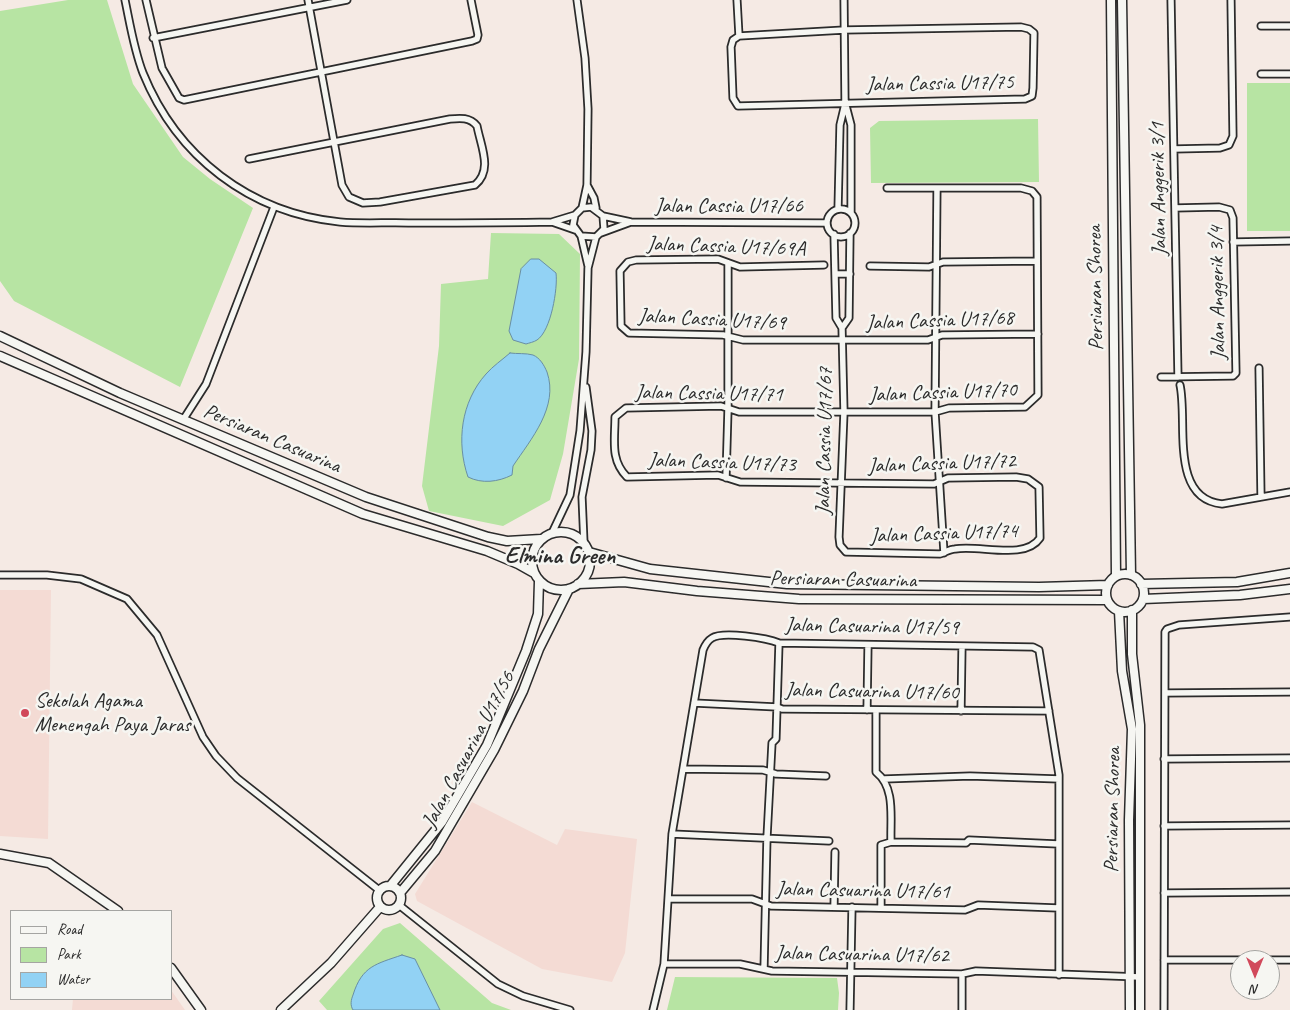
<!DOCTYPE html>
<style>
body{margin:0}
#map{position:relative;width:1290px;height:1010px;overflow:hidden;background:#f5eae4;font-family:Caveat,sans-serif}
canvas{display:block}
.legend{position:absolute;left:10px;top:910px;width:162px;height:90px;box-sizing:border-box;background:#f6f6f2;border:1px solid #a5a5a2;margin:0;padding:6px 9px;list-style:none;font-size:15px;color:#2b2b2b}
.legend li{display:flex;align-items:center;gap:10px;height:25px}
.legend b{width:25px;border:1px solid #a5a5a2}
.north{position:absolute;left:1230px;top:950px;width:50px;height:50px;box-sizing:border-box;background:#f6f6f2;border:1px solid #a5a5a2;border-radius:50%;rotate:180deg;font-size:14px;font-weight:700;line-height:20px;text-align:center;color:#2b2b2b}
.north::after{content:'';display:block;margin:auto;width:18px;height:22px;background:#d1495b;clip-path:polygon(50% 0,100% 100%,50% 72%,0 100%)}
</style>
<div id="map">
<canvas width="1290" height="1010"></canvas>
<ul class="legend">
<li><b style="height:6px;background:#f6f6f2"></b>Road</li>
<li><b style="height:14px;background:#b7e4a3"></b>Park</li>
<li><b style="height:14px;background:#92d2f4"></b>Water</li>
</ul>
<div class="north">N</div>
</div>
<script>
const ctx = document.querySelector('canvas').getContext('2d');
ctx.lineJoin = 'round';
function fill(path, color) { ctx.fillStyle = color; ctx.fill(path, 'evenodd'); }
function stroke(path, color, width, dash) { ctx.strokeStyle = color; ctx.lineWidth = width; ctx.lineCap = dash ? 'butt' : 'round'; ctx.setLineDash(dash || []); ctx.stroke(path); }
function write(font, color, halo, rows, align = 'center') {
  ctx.font = font + ' Caveat,sans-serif'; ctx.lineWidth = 5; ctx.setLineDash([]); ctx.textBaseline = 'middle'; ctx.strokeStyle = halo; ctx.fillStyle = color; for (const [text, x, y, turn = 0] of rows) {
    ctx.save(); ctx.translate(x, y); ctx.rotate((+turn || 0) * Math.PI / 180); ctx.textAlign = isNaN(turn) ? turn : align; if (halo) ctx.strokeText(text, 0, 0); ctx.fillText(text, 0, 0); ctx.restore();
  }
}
const built = new Path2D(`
 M 0,590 L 51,590 L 48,839 L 0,836 Z
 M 472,802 L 557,845 L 565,829 L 637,839 L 625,953 L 612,982 L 542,969 L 417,901 L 415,894 Z
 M 171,990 L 185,1010 L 72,1010 L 73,999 L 171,999 Z`);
const green = new Path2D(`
 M 68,0 L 107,0 L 133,84 L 183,157 L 210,179 L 253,208 L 180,387 L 14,301 L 0,281 L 0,11 Z
 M 1247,83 L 1290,83 L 1290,231 L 1247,231 Z
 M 1038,119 L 1039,182 L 871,183 L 870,128 L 879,121 Z
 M 491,233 L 559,234 L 580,254 L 579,359 L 563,454 L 550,500 L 503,526 L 429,511 L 422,486 L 439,346 L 441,284 L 488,279 Z
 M 400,923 L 492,1003 L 511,1010 L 327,1010 L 319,1001 L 383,929 Z
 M 675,977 L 837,978 L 839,993 L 838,1010 L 667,1010 Z`);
const water = new Path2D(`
 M 531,259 L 539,259 L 556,273 C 558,288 551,331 537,340 C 534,342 529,343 526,344 L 513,340 L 509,331 L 521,269 Z
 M 510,353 C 517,354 526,353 533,355 C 540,358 544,365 547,372 C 559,407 531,439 513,466 L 512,475 C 498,482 482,484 468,477 C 456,442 461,402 486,374 C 493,366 502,360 510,353 Z
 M 402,955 L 415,959 L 440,1010 L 353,1010 C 350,1005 351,1000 353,995 C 362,966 376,964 402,955 Z`);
const street = new Path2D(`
 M 125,0 C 130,24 134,50 143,73 C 177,157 250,213 340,222 C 364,224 389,222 412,223 C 459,223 506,223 552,222 L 575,215 L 582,208 L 591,207 L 603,216 L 604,229 L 596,237 L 581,236 L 573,225 L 575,215
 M 146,0 L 162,68 L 179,98 L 184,100 L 472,41 L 477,39 L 478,35 L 471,0
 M 577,0 L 585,58 L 588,109 L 587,185 L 582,208
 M 737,0 L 739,36
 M 844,0 L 845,102 L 851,125 L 851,213
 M 1171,0 L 1178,377
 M 1261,26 L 1290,26
 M 1021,27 L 1029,29 L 1034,33 L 1033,88 L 1032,96 L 1025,99 L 738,106 L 733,98 L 731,47 L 733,40 L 739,36 L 844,30 Z
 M 153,38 L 347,0
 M 1261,74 L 1290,74
 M 1174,149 L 1220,148 L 1229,145 L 1233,136 L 1231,0
 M 249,159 L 450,119 C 460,118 470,117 477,126 C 481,147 493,170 475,185 L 380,202 L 363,203 L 349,197 L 342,185 L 308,0
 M 587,185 L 594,198 L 596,208
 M 937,188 L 935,412 L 944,553
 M 838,209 L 840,125 L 845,104
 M827 223a14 14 0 1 1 28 0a14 14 0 1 1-28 0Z
 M 603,216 L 631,222 L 827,223
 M 552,222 L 575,230
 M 601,233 L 631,222
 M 834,234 L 836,318 L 842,328 L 844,412 L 839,537 L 840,545 L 846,552 L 940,554 C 944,553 950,549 955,549 C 978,544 1025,561 1040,538 L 1039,487 L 1028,479 L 1016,477 L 948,478 L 934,484 L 740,482 L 718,475 L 627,477 C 610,460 615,440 615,417 L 626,408 L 721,406 L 739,412 L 935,412 L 949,408 L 1025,407 L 1038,395 L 1037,197 L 1032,191 L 1021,188 L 887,188
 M 581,236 L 588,266
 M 1233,242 L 1290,241
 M 824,265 L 740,267 L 718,259 L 636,260 L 628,262 L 620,271 L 621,326 L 629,333 L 723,335 L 743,340 L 928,340 L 942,335 L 1038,334
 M 870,266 L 929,267 L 943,262 L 1037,261
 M 836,274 L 850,274
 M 842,328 L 849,318 L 850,233
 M 1259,368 L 1261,497
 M 1161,377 L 1233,376 L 1236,373 L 1233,218 L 1230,210 L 1219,207 L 1175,208
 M 1180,385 C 1188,421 1169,499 1222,504 L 1290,492
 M 183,420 L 206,384 L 274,207
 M 726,478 L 728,409 L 728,263
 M 552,533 L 570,495 L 580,431 L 586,352 L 588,268 L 596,237
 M 584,543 L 582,497 L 591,450 L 592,431 L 586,387
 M 0,575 L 47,575 L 81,579 L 127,599 L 157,635 L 203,737 L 216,756 L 237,778 L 379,890
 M 1165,693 L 1290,692
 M 694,703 L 777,707 L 782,709 L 1049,711
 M 867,710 L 868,646
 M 876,710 L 876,772 C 896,788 890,818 891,842 L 881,845 L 881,908
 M 961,711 L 962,647
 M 1164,759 L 1290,758
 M 683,769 L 763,770 L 776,774 L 826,776
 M 884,779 L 970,776 L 1059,779
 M 1164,826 L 1290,825
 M 672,834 L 829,841
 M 891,842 L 966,843 L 969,840 L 1058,844
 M 1164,893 L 1290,892
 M 668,899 L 752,899 L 771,906 L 965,910 L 978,905 L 1058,908
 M 399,905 L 498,984 L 523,996 L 570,1010
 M 834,907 L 835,852
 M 1164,960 L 1290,960
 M 664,964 L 740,964 L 772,971 L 962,974 L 976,971 L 1140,977
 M 764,969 L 767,837 L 772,743 L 776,739 L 779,643
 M 653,1010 L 664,964 L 672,834 L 703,650 C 705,645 707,641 712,638 C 723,631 767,638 779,643 L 1033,647 L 1039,650 L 1059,775 L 1059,975
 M 850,1010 L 852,907
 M 962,1010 L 962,974
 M 1164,1010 L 1165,632 L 1167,629 L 1179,625 L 1290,617`);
const secondary = new Path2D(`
 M 1111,0 L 1116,576
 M 1122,0 L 1131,575
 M 0,336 L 120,393 L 366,497 L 488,537 L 507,541 L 541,539
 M 0,356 L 363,514 L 487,551 L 518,564 L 534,573
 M532 561a29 29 0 1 1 58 0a29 29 0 1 1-58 0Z
 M 589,552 L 650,569 L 787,584 L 1039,587 L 1108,585
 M1106 593a19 19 0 1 1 38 0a19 19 0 1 1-38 0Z
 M 578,584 L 624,582 L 697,591 L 799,599 L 1107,600
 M 1141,584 L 1237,582 L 1290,573
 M 1143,599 L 1240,595 L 1290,589
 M 1132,610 L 1132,654 L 1140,725 L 1140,1010
 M 1119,611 L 1122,671 L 1132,729 L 1129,820 L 1130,1010
 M 0,854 L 49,863 L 118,911
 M 391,885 L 442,822 L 487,745 L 526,651 L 538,614 L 539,581
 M377 898a12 12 0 1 1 24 0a12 12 0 1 1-24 0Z
 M 400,893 L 435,851 L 494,750 L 523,691 L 539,649 L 569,589
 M 171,968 L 201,1010
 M 281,1010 L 331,963 L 380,907`);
const markers = [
 [25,713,5,"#d1495b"]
];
const streetNames = [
 ["Jalan Cassia U17/75",940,84,-1],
 ["Jalan Anggerik 3/1",1159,189,-91],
 ["Jalan Cassia U17/66",729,206],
 ["Jalan Cassia U17/69A",726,247,2],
 ["Persiaran Shorea",1096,288,-91],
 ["Jalan Anggerik 3/4",1218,293,-91],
 ["Jalan Cassia U17/69",712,320,3],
 ["Jalan Cassia U17/68",940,321,-2],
 ["Jalan Cassia U17/70",943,393,-2],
 ["Jalan Cassia U17/71",709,394,1],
 ["Persiaran Casuarina",272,439,23],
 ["Jalan Cassia U17/67",825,441,-89],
 ["Jalan Cassia U17/73",722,463,2],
 ["Jalan Cassia U17/72",942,464,-2],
 ["Jalan Cassia U17/74",944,534,-2],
 ["Persiaran Casuarina",843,580,1],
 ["Jalan Casuarina U17/59",872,627,1],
 ["Jalan Casuarina U17/60",872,692,1],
 ["Jalan Casuarina U17/56",469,750,-62],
 ["Persiaran Shorea",1113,810,-89],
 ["Jalan Casuarina U17/61",863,891,1],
 ["Jalan Casuarina U17/62",862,955,1]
];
const poiNames = [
 ["Sekolah Agama",35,701],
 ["Menengah Paya Jaras",35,725]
];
const quarterNames = [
 ["Elmina Green",560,557]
];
fill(built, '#f4dbd4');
fill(green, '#b7e4a3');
fill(water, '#92d2f4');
stroke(water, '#698fa4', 1);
stroke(street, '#2b2b2b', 9);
stroke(secondary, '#2b2b2b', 11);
stroke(street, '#f6f6f2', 5.5);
stroke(secondary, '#f6f6f2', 8);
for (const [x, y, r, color] of markers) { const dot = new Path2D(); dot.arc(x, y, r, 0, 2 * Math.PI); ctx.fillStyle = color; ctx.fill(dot); stroke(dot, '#f6f6f2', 2); }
write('21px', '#2b2b2b', '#f6f6f2', streetNames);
write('21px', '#2b2b2b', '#f6f6f2', poiNames, 'left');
write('bold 24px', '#2b2b2b', '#f6f6f2', quarterNames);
</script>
